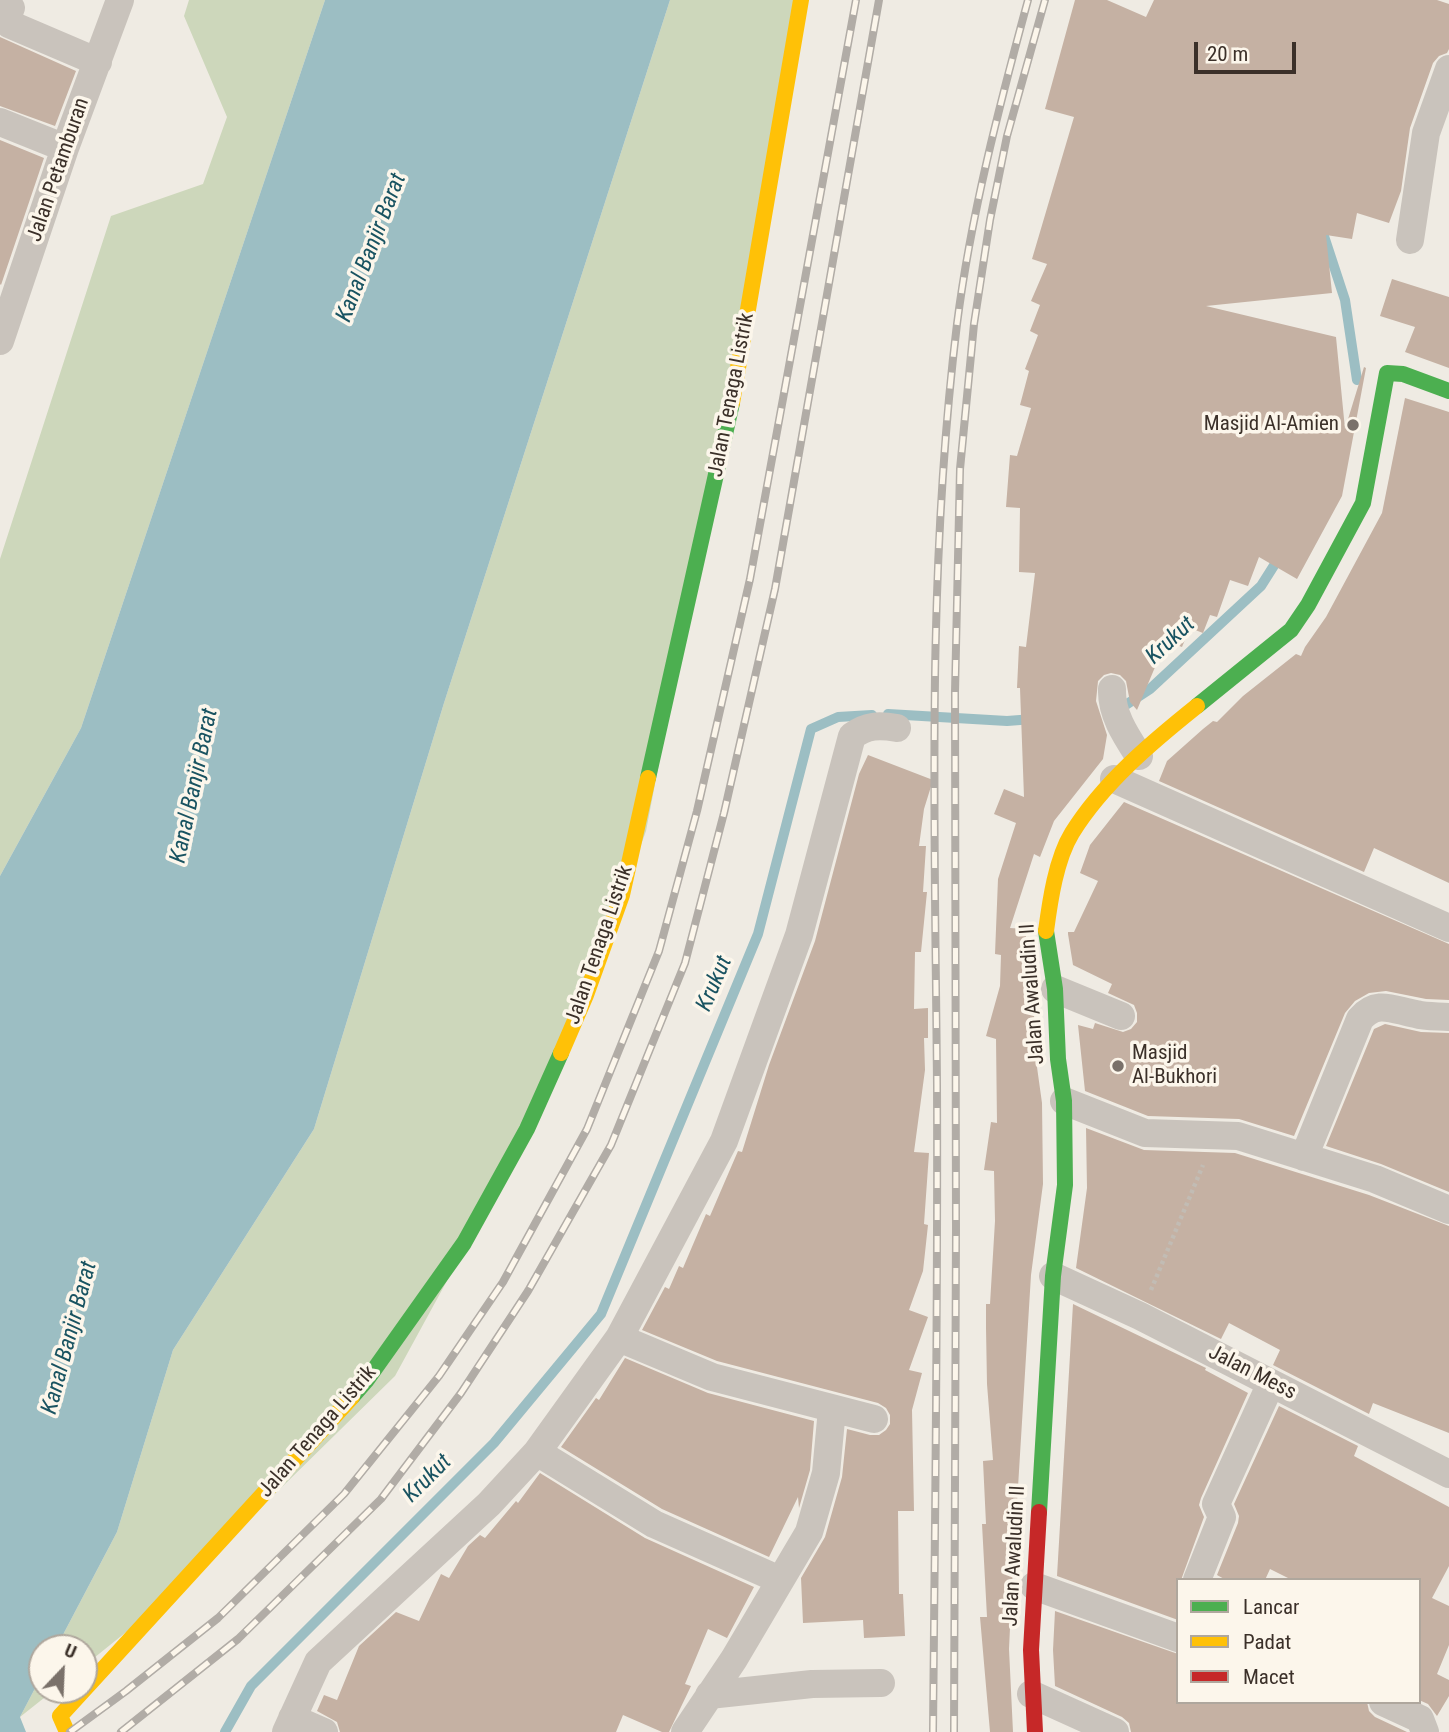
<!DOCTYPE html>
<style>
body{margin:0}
#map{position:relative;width:1449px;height:1732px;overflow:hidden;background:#efebe3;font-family:"Roboto Condensed",sans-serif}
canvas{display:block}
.legend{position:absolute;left:1176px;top:1578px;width:245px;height:126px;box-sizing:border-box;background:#fcf6eb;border:2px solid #afa79d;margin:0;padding:9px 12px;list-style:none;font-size:21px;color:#3b3029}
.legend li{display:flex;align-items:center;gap:14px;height:35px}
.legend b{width:35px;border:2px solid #afa79d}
.north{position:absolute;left:28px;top:1634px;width:70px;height:70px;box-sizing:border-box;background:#fcf6eb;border:2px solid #afa79d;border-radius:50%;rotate:23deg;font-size:19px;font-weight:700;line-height:28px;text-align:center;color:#3b3029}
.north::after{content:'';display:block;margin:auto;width:24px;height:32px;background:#7a716a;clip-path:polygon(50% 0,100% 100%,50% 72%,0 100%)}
.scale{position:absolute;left:1194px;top:42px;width:102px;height:32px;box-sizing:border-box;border:4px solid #3b3029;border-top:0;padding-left:9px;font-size:21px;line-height:24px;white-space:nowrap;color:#3b3029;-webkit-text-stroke:5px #fcf6eb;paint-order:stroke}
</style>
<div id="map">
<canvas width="1449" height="1732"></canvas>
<ul class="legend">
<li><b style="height:9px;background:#4caf50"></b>Lancar</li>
<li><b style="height:9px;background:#ffc107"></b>Padat</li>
<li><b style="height:9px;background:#c62828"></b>Macet</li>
</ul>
<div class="north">U</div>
<div class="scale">20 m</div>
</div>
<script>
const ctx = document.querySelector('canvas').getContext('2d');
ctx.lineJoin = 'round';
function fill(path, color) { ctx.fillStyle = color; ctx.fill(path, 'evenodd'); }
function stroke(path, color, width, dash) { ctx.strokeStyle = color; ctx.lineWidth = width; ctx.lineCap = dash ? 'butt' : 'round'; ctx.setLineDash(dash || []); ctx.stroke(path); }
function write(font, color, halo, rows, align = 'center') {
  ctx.font = font + ' "Roboto Condensed",sans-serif'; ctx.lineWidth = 7; ctx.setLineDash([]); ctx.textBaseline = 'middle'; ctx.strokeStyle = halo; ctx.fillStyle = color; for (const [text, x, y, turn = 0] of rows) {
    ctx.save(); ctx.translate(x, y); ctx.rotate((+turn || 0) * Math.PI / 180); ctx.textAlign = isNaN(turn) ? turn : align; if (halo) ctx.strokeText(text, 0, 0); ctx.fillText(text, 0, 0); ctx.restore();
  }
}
const green = new Path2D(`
 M 189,0 L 325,0 L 81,728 L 0,876 L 0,559 L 111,216 L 203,184 L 227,117 L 184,16 Z
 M 670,0 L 805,0 L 646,831 L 555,1083 L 395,1376 L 172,1595 L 84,1666 L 84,1648 L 56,1648 L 117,1532 L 173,1350 L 314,1129 L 444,703 Z
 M 42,1675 L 42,1690 L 54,1690 L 20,1717 Z`);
const water = new Path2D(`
 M 325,0 L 670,0 L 444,703 L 314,1129 L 173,1350 L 117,1532 L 56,1648 L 42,1648 L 42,1675 L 20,1717 L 26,1732 L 0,1732 L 0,876 L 81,728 Z`);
const stream = new Path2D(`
 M 1323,233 L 1345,300 L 1357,380
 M 1118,710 L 1150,689 L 1261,586 L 1280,556
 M 888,714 L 1007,721 L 1033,719
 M 225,1732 L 251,1686 L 494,1443 L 601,1314 L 758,934 L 811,729 L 838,717 L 872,715`);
const building = new Path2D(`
 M 1075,0 L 1107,0 L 1146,17 L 1154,0 L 1437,0 L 1449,4 L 1449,49 L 1447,53 L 1439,56 L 1433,63 L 1410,128 L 1401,191 L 1389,223 L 1357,213 L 1352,239 L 1326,235 L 1332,293 L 1206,306 L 1336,337 L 1345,429 L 1364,367 L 1366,368 L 1342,496 L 1297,579 L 1259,557 L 1248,586 L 1230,580 L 1217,617 L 1210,615 L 1203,633 L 1190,628 L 1182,647 L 1166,641 L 1137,710 L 1130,702 L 1126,681 L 1120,675 L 1111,673 L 1104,675 L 1098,681 L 1096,701 L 1107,735 L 1103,759 L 1054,821 L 1040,857 L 1034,854 L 1010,928 L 1025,929 L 1033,991 L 1036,1060 L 1042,1103 L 1043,1184 L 1031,1275 L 1012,1585 L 1009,1649 L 1013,1732 L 990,1732 L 980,1617 L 987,1617 L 982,1524 L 986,1524 L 983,1461 L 993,1460 L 987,1384 L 986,1328 L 986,1304 L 990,1304 L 995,1221 L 994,1171 L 984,1170 L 991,1122 L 997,1123 L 996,1039 L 986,1036 L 1000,986 L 1001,955 L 995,954 L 998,879 L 1016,823 L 994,814 L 1004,789 L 1024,797 L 1020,688 L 1017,688 L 1019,646 L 1026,647 L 1035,573 L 1019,572 L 1020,508 L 1006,507 L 1010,455 L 1017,456 L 1031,408 L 1020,405 L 1029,371 L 1025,369 L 1038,335 L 1030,331 L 1040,305 L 1031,301 L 1047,264 L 1032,259 L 1074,117 L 1045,109 Z
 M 0,37 L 76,71 L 55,126 L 0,106 Z
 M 0,140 L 44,158 L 1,285 L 0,284 Z
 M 1392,279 L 1449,297 L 1449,368 L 1405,352 L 1415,327 L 1380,316 Z
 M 1405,398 L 1449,412 L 1449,883 L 1374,848 L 1364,872 L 1159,781 L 1167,761 L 1203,729 L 1213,721 L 1217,722 L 1243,696 L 1296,654 L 1301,656 L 1305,647 L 1326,617 L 1382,513 Z
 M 868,755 L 933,780 L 924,809 L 919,846 L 926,846 L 923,892 L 927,892 L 921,952 L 915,952 L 914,1009 L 928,1008 L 928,1038 L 924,1038 L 925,1070 L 914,1152 L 929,1153 L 924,1224 L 928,1225 L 923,1271 L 909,1310 L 928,1317 L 909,1370 L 922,1373 L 912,1410 L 914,1511 L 898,1511 L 899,1594 L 903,1594 L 905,1636 L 864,1638 L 863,1620 L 803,1623 L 801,1578 L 825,1537 L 842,1477 L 847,1429 L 870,1435 L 879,1435 L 886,1430 L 890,1424 L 890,1415 L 886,1408 L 878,1403 L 717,1361 L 642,1330 L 665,1287 L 669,1289 L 679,1266 L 683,1268 L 706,1214 L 710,1216 L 738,1151 L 742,1152 L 769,1065 L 815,941 L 859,774 Z
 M 1124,802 L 1449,944 L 1449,1000 L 1426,999 L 1386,991 L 1369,993 L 1355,1001 L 1345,1013 L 1294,1136 L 1239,1119 L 1148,1116 L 1085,1091 L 1078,1025 L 1093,1029 L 1095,1023 L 1123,1032 L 1131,1029 L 1137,1022 L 1137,1013 L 1134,1005 L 1108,993 L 1112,984 L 1073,965 L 1068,934 L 1068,932 L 1074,932 L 1098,881 L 1080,873 L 1090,845 Z
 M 1385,1024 L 1421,1032 L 1449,1033 L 1449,1192 L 1381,1164 L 1326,1146 L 1374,1029 Z
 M 1086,1128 L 1144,1150 L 1235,1153 L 1369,1195 L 1449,1226 L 1449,1433 L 1373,1403 L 1369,1414 L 1273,1365 L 1280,1350 L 1229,1323 L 1221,1339 L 1076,1268 L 1087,1188 Z
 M 1073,1304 L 1206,1368 L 1205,1370 L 1248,1393 L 1201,1498 L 1199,1505 L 1204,1517 L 1181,1580 L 1178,1580 L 1178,1620 L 1057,1576 Z
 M 625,1358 L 708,1393 L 814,1421 L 810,1470 L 799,1508 L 798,1497 L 769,1557 L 662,1509 L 561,1447 L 596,1398 L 599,1400 Z
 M 1279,1406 L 1358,1446 L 1354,1456 L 1449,1507 L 1449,1566 L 1432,1598 L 1449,1606 L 1449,1645 L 1437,1674 L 1449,1680 L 1449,1696 L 1437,1716 L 1428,1704 L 1419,1700 L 1419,1580 L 1292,1580 L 1270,1569 L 1265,1580 L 1226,1580 L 1217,1575 L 1238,1523 L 1239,1516 L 1234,1504 Z
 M 540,1473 L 645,1538 L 754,1587 L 727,1638 L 708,1629 L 685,1684 L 691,1686 L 669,1732 L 662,1732 L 623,1715 L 616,1732 L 340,1732 L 337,1722 L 317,1711 L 324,1695 L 337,1700 L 359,1646 L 396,1612 L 419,1621 L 441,1574 L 449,1578 L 468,1546 L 480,1535 L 485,1538 L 516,1501 L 518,1503 Z
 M 1055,1611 L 1178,1654 L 1178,1702 L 1367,1702 L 1369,1711 L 1375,1717 L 1407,1732 L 1131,1732 L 1129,1723 L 1122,1717 L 1055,1686 L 1053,1650 Z`);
const path = new Path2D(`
 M 1151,1290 L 1203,1165`);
const street = new Path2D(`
 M 4,0 L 11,8 L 6,17 L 9,24 L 98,62
 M 0,122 L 65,148
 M 1410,240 L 1426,133 L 1449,69
 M 0,341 L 65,148 L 120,0
 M 1112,689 C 1111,714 1126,736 1139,756
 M 1114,779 L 1449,928
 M 1055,989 L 1121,1016
 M 1064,1101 L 1145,1133 L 1238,1136 L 1375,1179 L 1449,1210
 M 1304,1157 L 1360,1019 C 1377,999 1393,1010 1416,1014 C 1426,1017 1438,1016 1449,1017
 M 1053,1276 L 1140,1316 L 1449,1474
 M 619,1338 L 712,1377 L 874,1419
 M 537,1452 L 654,1524 L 780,1580
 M 1197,1580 L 1222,1517 L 1216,1504 L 1271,1383
 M 1034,1586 L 1178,1638
 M 1031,1694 L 1115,1732
 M 709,1695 L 812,1684 L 881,1683
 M 1383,1702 L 1420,1719 L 1425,1732
 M 292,1718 L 324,1732
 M 286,1732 L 318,1662 L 489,1504 L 537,1452 L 619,1338 L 724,1141 L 799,935 L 852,736 C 867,725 879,725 897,728
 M 685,1732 L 734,1659 L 809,1532 L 826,1473 L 832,1409`);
const fast = new Path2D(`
 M 1197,706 L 1291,630 L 1308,605 L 1363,503 L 1387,373 L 1403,374 L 1449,391
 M 648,778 L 732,403
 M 352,1397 L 366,1381 L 464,1243 L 527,1129 L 561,1053
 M 1039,1512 L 1053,1276 L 1065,1185 L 1064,1101 L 1058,1059 L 1055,989 L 1046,931`);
const slow = new Path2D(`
 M 732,403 L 801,0
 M 1046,931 C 1050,901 1056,859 1072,833 C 1103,783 1152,742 1197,706
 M 561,1053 L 586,995 L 622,895 L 648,778
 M 67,1732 L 60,1716 L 352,1397`);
const jam = new Path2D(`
 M 1035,1732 L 1031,1650 L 1039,1512`);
const rail = new Path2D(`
 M 70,1732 L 126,1691 L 218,1618 L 344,1494 L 439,1376 L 503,1282 L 587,1129 L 659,951 L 697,811 L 750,579 L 856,0
 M 121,1732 L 238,1639 L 381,1499 L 461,1393 L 528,1291 L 611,1145 L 685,963 L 724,813 L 775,589 L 879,0
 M 933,1732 C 935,1516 938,1300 937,1085 C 935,831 926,576 957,324 C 971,214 999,107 1028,0
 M 954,1732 L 956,1229 L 955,692 L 960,469 L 974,324 L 990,220 L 1007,136 L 1045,0`);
const markers = [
 [1353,425,7,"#7a716a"],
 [1118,1066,7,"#7a716a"]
];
const streetNames = [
 ["Jalan Petamburan",59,170,-71],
 ["Jalan Tenaga Listrik",732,395,-79],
 ["Jalan Tenaga Listrik",600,945,-71],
 ["Jalan Awaludin II",1033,994,-94],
 ["Jalan Mess",1252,1373,27],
 ["Jalan Tenaga Listrik",318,1432,-49],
 ["Jalan Awaludin II",1015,1556,-87]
];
const poiNames = [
 ["Masjid Al-Amien",1339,425],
 ["Masjid",1132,1054,"left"],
 ["Al-Bukhori",1132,1078,"left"]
];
const waterNames = [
 ["Kanal Banjir Barat",372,248,-69],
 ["Krukut",1171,641,-43],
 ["Kanal Banjir Barat",195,786,-78],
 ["Krukut",715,984,-67],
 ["Kanal Banjir Barat",70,1338,-75],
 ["Krukut",428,1479,-45]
];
fill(green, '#cdd7bb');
fill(water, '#9cbec3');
stroke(stream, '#9cbec3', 10);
fill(building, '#c5b1a3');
stroke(path, '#c2bcb4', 4.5, [3.5, 3.5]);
stroke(street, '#c9c3bc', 28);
stroke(fast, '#4caf50', 16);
stroke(slow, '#ffc107', 16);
stroke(jam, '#c62828', 16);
stroke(rail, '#b1aca6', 8);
stroke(rail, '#fcf6eb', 5, [16]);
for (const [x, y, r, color] of markers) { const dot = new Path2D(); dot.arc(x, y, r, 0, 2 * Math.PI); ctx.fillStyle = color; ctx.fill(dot); stroke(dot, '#fcf6eb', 2.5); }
write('21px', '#3b3029', '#fcf6eb', streetNames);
write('21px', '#3b3029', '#fcf6eb', poiNames, 'right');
write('italic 23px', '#195361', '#fcf6eb', waterNames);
</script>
